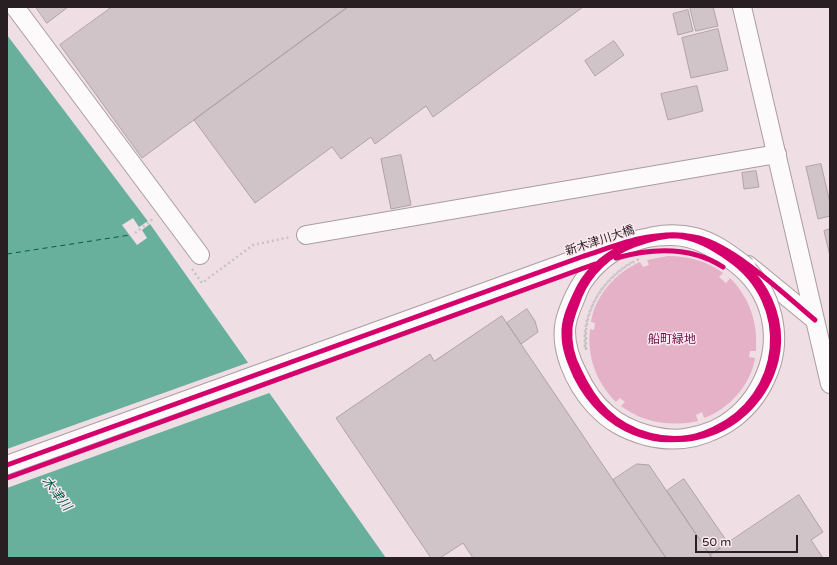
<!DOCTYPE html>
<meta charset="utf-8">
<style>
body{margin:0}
#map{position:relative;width:837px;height:565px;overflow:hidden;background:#efdfe5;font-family:"Varela Round",sans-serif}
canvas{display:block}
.frame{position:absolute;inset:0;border:8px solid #291e22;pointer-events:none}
.scale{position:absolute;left:695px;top:535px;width:103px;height:18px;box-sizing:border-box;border:2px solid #291e22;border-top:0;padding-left:5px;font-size:12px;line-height:14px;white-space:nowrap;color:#291e22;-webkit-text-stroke:3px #fbe9f0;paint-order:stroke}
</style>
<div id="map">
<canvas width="837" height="565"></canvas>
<div class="frame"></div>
<div class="scale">50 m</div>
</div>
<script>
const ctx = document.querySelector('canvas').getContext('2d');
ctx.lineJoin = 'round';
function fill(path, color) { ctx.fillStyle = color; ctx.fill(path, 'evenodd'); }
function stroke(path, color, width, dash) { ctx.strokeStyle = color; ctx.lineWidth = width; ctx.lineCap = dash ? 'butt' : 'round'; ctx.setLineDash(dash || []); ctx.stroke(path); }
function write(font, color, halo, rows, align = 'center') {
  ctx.font = font + ' "Varela Round","Noto Sans JP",sans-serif'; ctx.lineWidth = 3; ctx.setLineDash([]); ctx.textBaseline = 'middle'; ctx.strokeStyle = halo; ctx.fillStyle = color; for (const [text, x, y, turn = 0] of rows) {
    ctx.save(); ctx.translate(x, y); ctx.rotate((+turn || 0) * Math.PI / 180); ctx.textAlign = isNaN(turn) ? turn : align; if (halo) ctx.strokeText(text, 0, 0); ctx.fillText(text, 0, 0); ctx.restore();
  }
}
const forest = new Path2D(`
 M 668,256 C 688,256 707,261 723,273 L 719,277 L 726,283 L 730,278 C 750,298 758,323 756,351 L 750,351 L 749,357 L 755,358 C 751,385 729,409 704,418 L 702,412 L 696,415 L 698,421 C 670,427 644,423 621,406 L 625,402 L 620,398 L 616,402 C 596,382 587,357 590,329 L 594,330 L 595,323 L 591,322 C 595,296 616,272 640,262 L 643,267 L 649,265 L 647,260 Z`);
const water = new Path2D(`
 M 7,35 L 150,224 L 386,558 L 7,558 Z`);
const pier = new Path2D(`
 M 133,218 L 139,227 L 148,221 L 150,224 L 142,230 L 147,238 L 137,245 L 122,225 Z
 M 250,362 L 272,392 L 7,488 L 7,449 Z`);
const ferry = new Path2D(`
 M 7,254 L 130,235`);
const building = new Path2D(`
 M 36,7 L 68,7 L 47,23 Z
 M 112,7 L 348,7 L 142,158 L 60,45 Z
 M 348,7 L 583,7 L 433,117 L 426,106 L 375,144 L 371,137 L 341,159 L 332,147 L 255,203 L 194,120 Z
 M 690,7 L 713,7 L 718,26 L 696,31 Z
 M 688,10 L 693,31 L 678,35 L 673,14 Z
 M 718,29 L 728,70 L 691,78 L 682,38 Z
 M 614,41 L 624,55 L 595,76 L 585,61 Z
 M 697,86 L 703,111 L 668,120 L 661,94 Z
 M 401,155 L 411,205 L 391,209 L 381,159 Z
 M 821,164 L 830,203 L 830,216 L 818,219 L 806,167 Z
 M 756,171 L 759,187 L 744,189 L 742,173 Z
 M 830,229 L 830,256 L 824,231 Z
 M 527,309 L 535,321 L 538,332 L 521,344 L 507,323 Z
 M 502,316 L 613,480 L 666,558 L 473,558 L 463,543 L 440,558 L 431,558 L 336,418 L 430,354 L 434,361 Z
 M 637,464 L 649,465 L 712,558 L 666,558 L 613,480 Z
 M 684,479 L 728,543 L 710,555 L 667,491 Z
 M 799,495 L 823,532 L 811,540 L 823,558 L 712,558 L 710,555 Z`);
const path = new Path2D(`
 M 135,233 L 154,218
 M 192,269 L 202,283 L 253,245 L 291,237
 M 586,332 L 586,351
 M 585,347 C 582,311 602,280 632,262
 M 586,350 C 582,308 604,276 641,258`);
const minor = new Path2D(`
 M 15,7 L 200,255
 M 742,7 L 830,384
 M 306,235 L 777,154
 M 748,265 L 815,320
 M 7,465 L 554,267`);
const minorBridge = new Path2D(`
 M 554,267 C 590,254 631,236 669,236 C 693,235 712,247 731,260 C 822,324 751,463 646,436 C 625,430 610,422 595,406 C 575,384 557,347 566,317 C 572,298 582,279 596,265 C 619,241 661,230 693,238 C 705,241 716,248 727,255 C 733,259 740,263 745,267 C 772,293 783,336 769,371 C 755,408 725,432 686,438 C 674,440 661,438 649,435 C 614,426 593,406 578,374 C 571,361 566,346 566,331 C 566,321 570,311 574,302 C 577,295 579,288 583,282 C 606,247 654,227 695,237 C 715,242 731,255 747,267`);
const cycleway = new Path2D(`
 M 616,258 C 652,248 691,246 723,267
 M 7,465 L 584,256 C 615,246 647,232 680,236 C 699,239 714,248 729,259 C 794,304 784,396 714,429 C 659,456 602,429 576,377 C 570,363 564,350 564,335 C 563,320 570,306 576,293 C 585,273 602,257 622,247 C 665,226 697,235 735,261 C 754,273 767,292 772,314 C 790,389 723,454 648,435 C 622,428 602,414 587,391 C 574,370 562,344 568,319 C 573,298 584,276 600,262 C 624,241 662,230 693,237 C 747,249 790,305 776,361 C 767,397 739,426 703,436 C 685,442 667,440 649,435 C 613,425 594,402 579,370 C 572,357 569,342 570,328 C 571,317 576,307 580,296 C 590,272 610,254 634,245 C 655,237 677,232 699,238 C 736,248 785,295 815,320
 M 7,478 L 595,264`);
const streetNames = [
 ["新木津川大橋",600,241,-18]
];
const parkNames = [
 ["船町緑地",672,340]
];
const waterNames = [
 ["木津川",56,494,52]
];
fill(forest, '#e5b1c7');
fill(water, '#69b09c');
fill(pier, '#efdfe5');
stroke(ferry, '#045d47', 1, [5, 4]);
fill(building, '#d1c4c9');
stroke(building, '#afa2a7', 1);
stroke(minor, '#aa9da2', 20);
stroke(path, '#c8c2c5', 2.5, [2, 3]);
stroke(minor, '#fdfafb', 18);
stroke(minorBridge, '#aa9da2', 20, []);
stroke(minorBridge, '#fdfafb', 18);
stroke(cycleway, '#d6006c', 5);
write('12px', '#291e22', '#fbe9f0', streetNames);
write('12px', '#6f0d45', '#fbe9f0', parkNames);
write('italic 13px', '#045d47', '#fbe9f0', waterNames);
</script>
